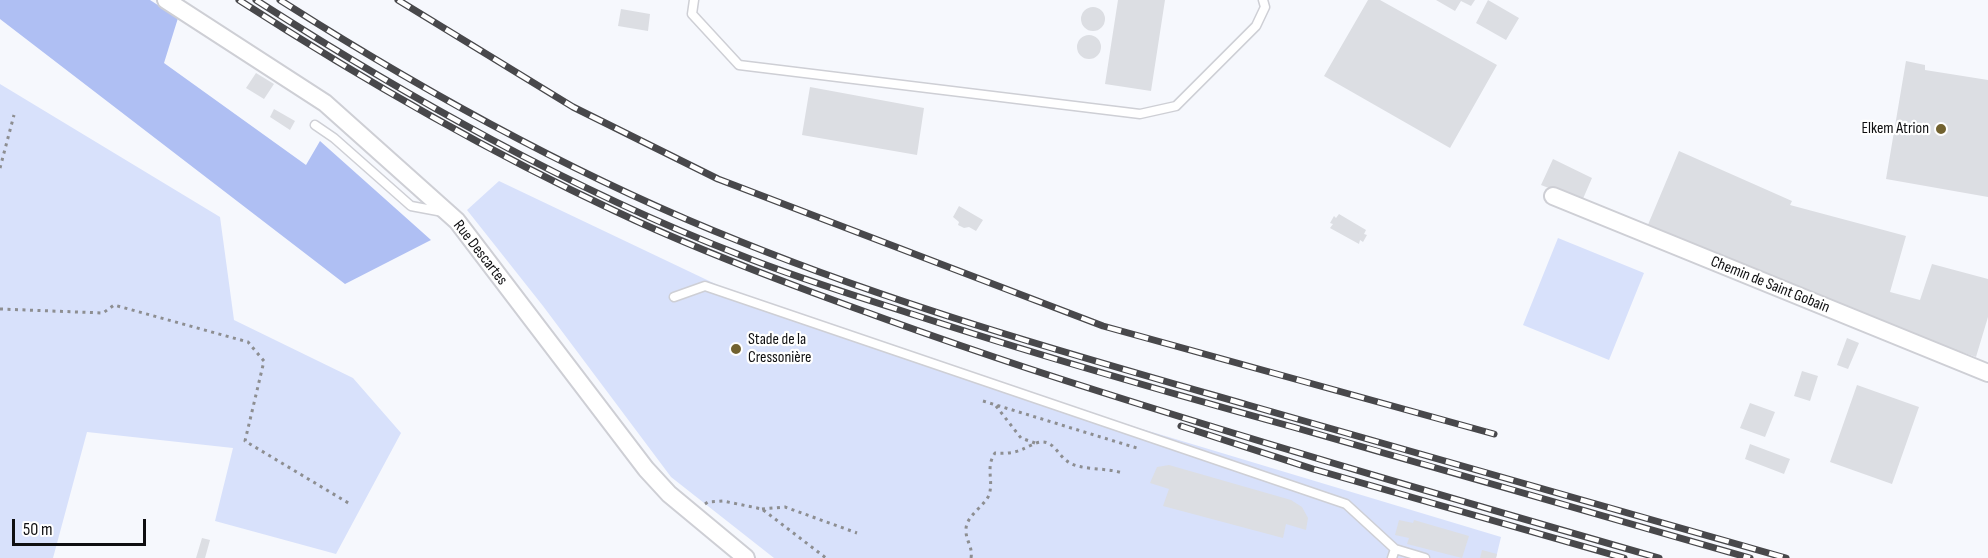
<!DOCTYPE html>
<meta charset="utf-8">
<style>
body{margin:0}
#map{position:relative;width:1988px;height:558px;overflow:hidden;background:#f6f8fd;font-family:"Sofia Sans Condensed",sans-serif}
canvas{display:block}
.scale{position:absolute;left:12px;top:519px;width:134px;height:27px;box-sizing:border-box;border:3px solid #0f0f11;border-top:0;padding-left:8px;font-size:18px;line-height:21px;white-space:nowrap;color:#0f0f11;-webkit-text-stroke:4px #fff;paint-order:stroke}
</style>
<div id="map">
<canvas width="1988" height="558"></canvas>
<div class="scale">50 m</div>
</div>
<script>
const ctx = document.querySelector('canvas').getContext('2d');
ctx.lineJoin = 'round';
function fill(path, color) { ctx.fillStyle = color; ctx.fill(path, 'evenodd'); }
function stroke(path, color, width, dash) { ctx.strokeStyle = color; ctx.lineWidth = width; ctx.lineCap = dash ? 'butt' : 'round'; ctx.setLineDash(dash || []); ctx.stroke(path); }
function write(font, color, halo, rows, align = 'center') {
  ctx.font = font + ' "Sofia Sans Condensed",sans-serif'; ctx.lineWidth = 4.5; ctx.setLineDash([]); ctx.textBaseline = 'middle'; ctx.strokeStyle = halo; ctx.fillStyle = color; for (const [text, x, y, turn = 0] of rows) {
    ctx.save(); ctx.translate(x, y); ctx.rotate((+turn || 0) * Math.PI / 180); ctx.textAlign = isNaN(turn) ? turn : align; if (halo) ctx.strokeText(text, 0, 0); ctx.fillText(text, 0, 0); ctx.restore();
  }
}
const green = new Path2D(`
 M 0,84 L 220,217 L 234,320 L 353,378 L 401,433 L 336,554 L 215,521 L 233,448 L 87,432 L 53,558 L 0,558 Z
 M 499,181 L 726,289 L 1019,392 L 1501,537 L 1496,558 L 774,558 L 671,477 L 543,306 L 467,210 Z
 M 1558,238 L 1644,273 L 1609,360 L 1523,325 Z`);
const forest = new Path2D(`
 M 0,0 L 150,0 L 178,18 L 164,63 L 306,165 L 320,141 L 431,240 L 345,284 L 0,19 Z`);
const building = new Path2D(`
 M 1118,0 L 1165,0 L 1151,91 L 1105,84 Z
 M 1368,0 L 1380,0 L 1497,65 L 1450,148 L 1324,76 Z
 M 1436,0 L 1475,0 L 1471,6 L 1461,1 L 1455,11 Z
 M 1488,0 L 1519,18 L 1506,40 L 1476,23 Z
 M1081 19a12 12 0 1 1 24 0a12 12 0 1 1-24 0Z
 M 621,9 L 650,14 L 648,31 L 618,26 Z
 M1077 47a12 12 0 1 1 24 0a12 12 0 1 1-24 0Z
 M 1906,61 L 1925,65 L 1925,70 L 1988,80 L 1988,197 L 1886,179 Z
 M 256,73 L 274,84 L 264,99 L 246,88 Z
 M 810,87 L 924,108 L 917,155 L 802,135 Z
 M 274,109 L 295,121 L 290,130 L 270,117 Z
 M 1679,151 L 1792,201 L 1790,205 L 1906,236 L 1890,292 L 1920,300 L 1932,264 L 1988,279 L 1988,317 L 1976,357 L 1925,339 L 1647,227 Z
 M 1553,159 L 1592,178 L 1582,201 L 1541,185 Z
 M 959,206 L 983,220 L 976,231 L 969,227 L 964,228 L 958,225 L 959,222 L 953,217 Z
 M 1339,214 L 1366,230 L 1364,234 L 1367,235 L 1363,242 L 1360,240 L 1359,244 L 1330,228 L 1333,224 L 1330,223 L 1334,216 L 1336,218 Z
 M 1847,338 L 1859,343 L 1848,369 L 1837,365 Z
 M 1802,371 L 1818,376 L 1810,401 L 1794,396 Z
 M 1857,385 L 1919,407 L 1892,484 L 1830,462 Z
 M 1750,403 L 1775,412 L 1765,437 L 1740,428 Z
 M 1750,444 L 1790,459 L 1784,474 L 1745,459 Z
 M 1169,465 L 1291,500 L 1302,507 L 1308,518 L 1306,530 L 1286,524 L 1283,538 L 1163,506 L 1169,489 L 1150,483 L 1157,467 Z
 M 1399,520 L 1413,523 L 1414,520 L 1469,536 L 1462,558 L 1407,544 L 1409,538 L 1395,535 Z
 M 202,538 L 210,540 L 205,558 L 196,558 Z
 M 1482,550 L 1497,554 L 1496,558 L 1480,558 Z`);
const path = new Path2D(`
 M 0,168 L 14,115
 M 0,309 L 103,313 L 114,305 L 248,342 L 264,361 L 245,441 L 350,504
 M 983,401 L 1140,449
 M 996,406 L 1021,438 L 1035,443
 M 705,504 L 708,502 L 723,501 L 762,509 L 826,558
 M 762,509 L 785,507 L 857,533
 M 971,558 C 973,547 966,541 966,531 C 965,516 984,507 989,495 C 994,480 985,468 995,453 C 1005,454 1014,453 1023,449 C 1028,447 1036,442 1041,442 C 1054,441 1058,455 1067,461 C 1079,471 1106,467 1122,473`);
const lane = new Path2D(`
 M 694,0 L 692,14 L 739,65 L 1140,114 L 1176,106 L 1256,26 L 1265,7 L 1263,0
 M 315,125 L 334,138 L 411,206 L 443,212
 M 674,297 L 705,286 L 1346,504 L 1395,549 L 1425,558
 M 1392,558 L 1395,549`);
const street = new Path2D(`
 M 166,0 L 325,103 L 457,221 L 646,469 L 669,494 L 746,558
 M 1553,196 L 1988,373`);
const rail = new Path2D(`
 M 239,0 C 360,78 485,150 615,211 C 680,242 747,268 814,293 C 908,328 1003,361 1098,391 C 1284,450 1471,504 1659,558
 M 256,0 C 409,98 570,189 740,255 C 797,278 856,296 915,315 C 1040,356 1166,392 1293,427 C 1446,470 1598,515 1750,558
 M 280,0 C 426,93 578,177 739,241 C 904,308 1077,356 1248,405 C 1427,456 1607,507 1786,558
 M 398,0 L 573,107 L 718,179 L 1103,326 L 1494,434
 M 1181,426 L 1313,469 L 1624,558`);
const markers = [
 [1941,129,6,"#726230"],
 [736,349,6,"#726230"]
];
const poiNames = [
 ["Elkem Atrion",1929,129],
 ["Stade de la",748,340,"left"],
 ["Cressonière",748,358,"left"]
];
const streetNames = [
 ["Rue Descartes",480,253,52],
 ["Chemin de Saint Gobain",1770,285,22]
];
fill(green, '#d8e1fb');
fill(forest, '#afbff3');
fill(building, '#dcdee3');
stroke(lane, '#cecfd5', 11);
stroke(street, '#cecfd5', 20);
stroke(path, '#8d8e91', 3, [3, 4.5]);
stroke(lane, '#fff', 8);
stroke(street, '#fff', 16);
stroke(rail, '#48484b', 7);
stroke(rail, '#fff', 4.5, [14]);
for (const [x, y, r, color] of markers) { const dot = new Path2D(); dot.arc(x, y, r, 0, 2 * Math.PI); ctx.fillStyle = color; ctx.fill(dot); stroke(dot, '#fff', 2); }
write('16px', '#0f0f11', '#fff', poiNames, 'right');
write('16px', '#0f0f11', '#fff', streetNames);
</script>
